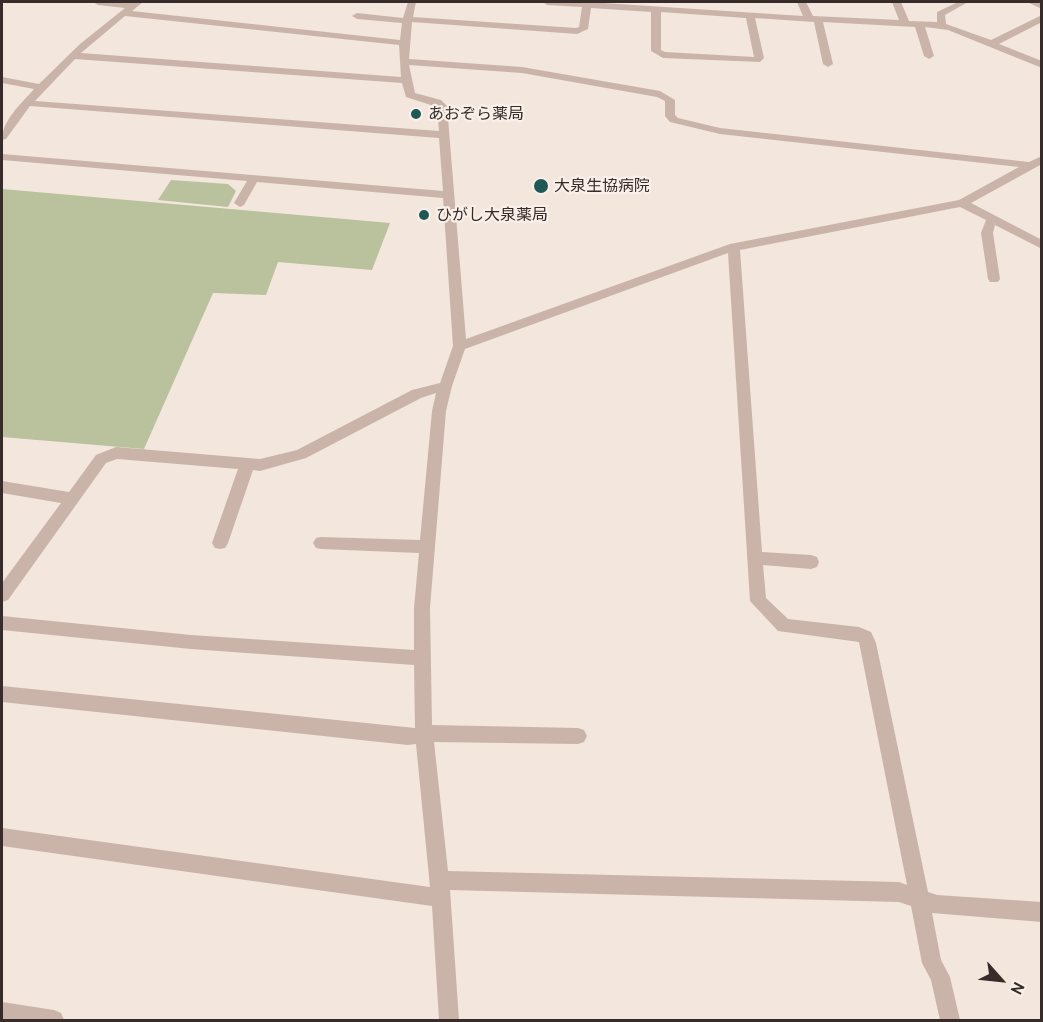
<!DOCTYPE html>
<meta charset="utf-8">
<style>
body{margin:0}
#map{position:relative;width:1043px;height:1022px;overflow:hidden;background:#f2e6dd;font-family:Cabin,sans-serif}
canvas{display:block}
.frame{position:absolute;inset:0;border:3px solid #372c29;pointer-events:none}
.north{position:absolute;left:971px;top:950px;width:60px;height:60px;-webkit-text-stroke:4px #faf0ea;paint-order:stroke;rotate:117deg;font-size:16px;font-weight:700;line-height:24px;text-align:center;color:#372c29}
.north::after{content:'';display:block;margin:auto;width:21px;height:27px;background:#372c29;clip-path:polygon(50% 0,100% 100%,50% 72%,0 100%)}
</style>
<div id="map">
<canvas width="1043" height="1022"></canvas>
<div class="frame"></div>
<div class="north">N</div>
</div>
<script>
const ctx = document.querySelector('canvas').getContext('2d');
ctx.lineJoin = 'round';
function fill(path, color) { ctx.fillStyle = color; ctx.fill(path, 'evenodd'); }
function stroke(path, color, width, dash) { ctx.strokeStyle = color; ctx.lineWidth = width; ctx.lineCap = dash ? 'butt' : 'round'; ctx.setLineDash(dash || []); ctx.stroke(path); }
function write(font, color, halo, rows, align = 'center') {
  ctx.font = font + ' Cabin,"Noto Sans JP",sans-serif'; ctx.lineWidth = 4.5; ctx.setLineDash([]); ctx.textBaseline = 'middle'; ctx.strokeStyle = halo; ctx.fillStyle = color; for (const [text, x, y, turn = 0] of rows) {
    ctx.save(); ctx.translate(x, y); ctx.rotate((+turn || 0) * Math.PI / 180); ctx.textAlign = isNaN(turn) ? turn : align; if (halo) ctx.strokeText(text, 0, 0); ctx.fillText(text, 0, 0); ctx.restore();
  }
}
const green = new Path2D(`
 M 171,180 L 228,184 L 236,191 L 228,207 L 158,200 Z
 M 2,189 L 390,223 L 372,270 L 278,262 L 266,295 L 213,293 L 144,449 L 2,437 Z`);
const minor = new Path2D(`
 M 93,2 L 143,2 L 132,11 L 400,40 L 402,23 L 357,19 L 352,16 L 357,13 L 403,18 L 408,2 L 416,2 L 413,17 L 576,28 L 579,27 L 582,7 L 547,5 L 543,2 L 588,2 L 803,16 L 797,2 L 806,2 L 813,16 L 899,20 L 892,2 L 901,2 L 909,21 L 937,22 L 937,12 L 958,2 L 968,2 L 945,15 L 946,24 L 991,40 L 1042,15 L 1042,22 L 999,44 L 1042,61 L 1042,68 L 948,30 L 925,27 L 934,56 L 929,59 L 924,56 L 915,27 L 823,22 L 833,64 L 828,67 L 823,64 L 814,22 L 755,18 L 764,58 L 760,62 L 663,58 L 651,51 L 651,12 L 591,8 L 588,29 L 577,34 L 412,22 L 409,59 L 522,67 L 660,91 L 675,100 L 675,115 L 678,118 L 720,128 L 1029,162 L 1042,156 L 1042,164 L 971,203 L 1042,240 L 1042,249 L 995,225 L 993,233 L 1000,279 L 998,282 L 990,282 L 988,279 L 981,233 L 986,220 L 960,207 L 740,250 L 762,552 L 811,555 L 817,557 L 819,562 L 817,567 L 811,569 L 763,565 L 766,598 L 788,619 L 859,627 L 871,632 L 876,643 L 928,892 L 937,895 L 1042,902 L 1042,922 L 932,913 L 941,960 L 950,977 L 960,1020 L 940,1020 L 931,980 L 922,963 L 911,906 L 899,902 L 450,890 L 459,1020 L 439,1020 L 432,906 L 2,846 L 2,828 L 430,887 L 416,744 L 408,745 L 2,702 L 2,686 L 415,728 L 414,665 L 191,649 L 2,630 L 2,616 L 191,635 L 414,650 L 414,608 L 419,553 L 321,549 L 316,548 L 313,543 L 316,538 L 321,537 L 420,540 L 432,411 L 436,393 L 421,398 L 306,458 L 260,471 L 253,470 L 228,543 L 225,548 L 220,549 L 215,548 L 212,543 L 238,469 L 117,459 L 106,463 L 8,600 L 2,602 L 2,583 L 61,503 L 2,493 L 2,481 L 69,492 L 96,455 L 116,447 L 260,459 L 297,450 L 412,390 L 440,383 L 453,346 L 443,198 L 257,182 L 244,205 L 240,207 L 234,203 L 247,181 L 2,160 L 2,154 L 443,191 L 439,138 L 30,106 L 6,139 L 2,140 C 2,120 22,103 34,89 L 2,83 L 2,77 L 39,84 L 80,44 L 125,8 L 98,5 ZM 661,12 L 746,18 L 754,57 L 665,52 L 661,50 ZM 125,16 L 399,45 L 401,77 L 81,53 ZM 75,59 L 402,83 L 406,97 L 437,107 L 439,131 L 35,101 ZM 409,65 L 522,73 L 657,97 L 665,101 L 665,116 L 670,122 L 720,134 L 1019,167 L 959,200 L 730,244 L 466,339 L 447,106 L 441,100 L 415,93 ZM 728,253 L 750,601 L 778,631 L 859,642 L 907,885 L 899,882 L 448,871 L 434,742 L 578,744 L 584,742 L 587,736 L 584,730 L 578,728 L 432,725 L 430,608 L 446,411 L 452,386 L 465,349 Z
 M 1027,2 L 1042,3 L 1042,9 Z
 M 2,1002 L 54,1010 L 61,1013 L 64,1020 L 2,1020 Z`);
const markers = [
 [416,114,6,"#1f5955"],
 [541,186,8,"#1f5955"],
 [424,215,6,"#1f5955"]
];
const farPoinames = [
 ["あおぞら薬局",428,114],
 ["大泉生協病院",554,186],
 ["ひがし大泉薬局",436,215]
];
fill(green, '#bac19d');
fill(minor, '#cab4a9');
for (const [x, y, r, color] of markers) { const dot = new Path2D(); dot.arc(x, y, r, 0, 2 * Math.PI); ctx.fillStyle = color; ctx.fill(dot); stroke(dot, '#faf0ea', 2); }
write('16px', '#372c29', '#faf0ea', farPoinames, 'left');
</script>
